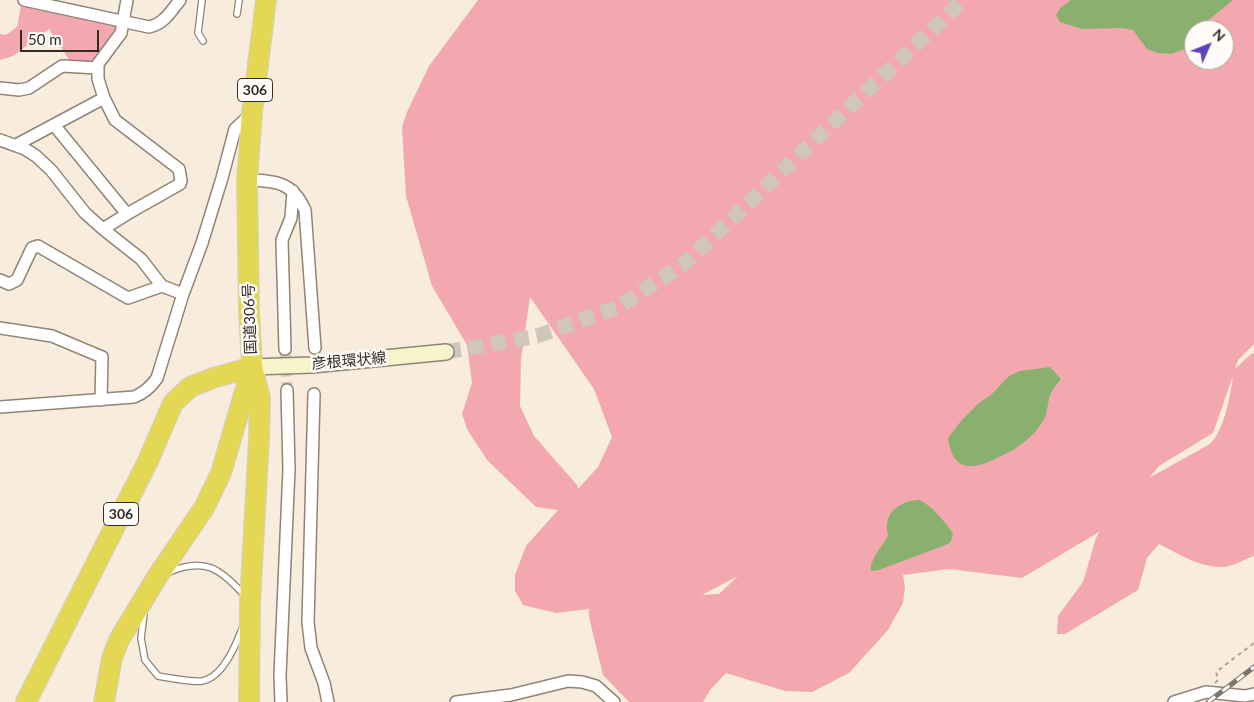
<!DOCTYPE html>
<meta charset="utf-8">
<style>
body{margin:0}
#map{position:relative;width:1254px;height:702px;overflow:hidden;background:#f8ecdd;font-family:Lato,sans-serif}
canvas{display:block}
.north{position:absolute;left:1184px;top:20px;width:50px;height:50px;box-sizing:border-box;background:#fefbf8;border:1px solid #aca8a4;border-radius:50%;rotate:46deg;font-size:14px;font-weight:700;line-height:20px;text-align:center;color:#312c27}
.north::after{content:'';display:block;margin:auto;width:18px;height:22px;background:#5945bd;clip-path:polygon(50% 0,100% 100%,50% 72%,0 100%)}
.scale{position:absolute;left:20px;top:30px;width:79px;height:22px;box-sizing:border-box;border:2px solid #312c27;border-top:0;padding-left:6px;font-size:15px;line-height:18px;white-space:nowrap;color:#312c27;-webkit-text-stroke:4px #fefbf8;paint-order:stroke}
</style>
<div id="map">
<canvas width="1254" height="702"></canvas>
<div class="north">N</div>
<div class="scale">50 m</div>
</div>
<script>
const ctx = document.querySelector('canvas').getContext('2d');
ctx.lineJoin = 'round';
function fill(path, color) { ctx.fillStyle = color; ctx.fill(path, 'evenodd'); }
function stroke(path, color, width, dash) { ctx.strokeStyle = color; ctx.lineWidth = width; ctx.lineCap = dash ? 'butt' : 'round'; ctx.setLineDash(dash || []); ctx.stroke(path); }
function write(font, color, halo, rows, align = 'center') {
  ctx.font = font + ' Lato,"Noto Sans JP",sans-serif'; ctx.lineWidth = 5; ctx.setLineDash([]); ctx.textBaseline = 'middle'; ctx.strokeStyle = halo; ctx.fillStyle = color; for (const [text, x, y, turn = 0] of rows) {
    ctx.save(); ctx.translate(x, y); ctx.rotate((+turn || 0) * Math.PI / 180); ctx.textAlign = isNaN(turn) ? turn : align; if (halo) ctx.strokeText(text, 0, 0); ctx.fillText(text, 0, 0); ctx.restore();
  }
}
const green = new Path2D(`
 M 478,0 L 1254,0 L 1254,344 L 1238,360 L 1235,369 L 1252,353 L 1254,354 L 1254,556 C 1247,558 1235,565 1229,566 C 1205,571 1179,554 1159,544 L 1147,558 L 1138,590 L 1065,634 L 1057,634 L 1058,616 L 1083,582 L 1096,538 L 1099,532 L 1022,578 L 949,569 L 903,575 L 905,587 L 903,603 L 888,630 L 849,673 L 812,692 L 785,691 L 726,673 L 710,690 L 703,702 L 629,702 L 603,675 L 589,617 L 589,609 L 556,613 L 523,605 L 515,591 L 515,575 L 526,546 L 558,510 L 536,507 L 487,460 L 468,431 L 462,414 L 472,383 L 467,345 L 432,286 L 406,196 L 402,127 L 407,112 L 429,66 ZM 1194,30 L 1224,30 L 1224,60 L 1194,60 ZM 530,297 L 594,389 L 612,437 L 598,467 L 578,489 L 577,485 L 534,436 L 520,406 L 521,359 ZM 1233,376 C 1230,396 1225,429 1210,444 L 1149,478 L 1159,466 L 1213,433 ZM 738,576 L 719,594 L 702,595 Z
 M 21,6 L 117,26 L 118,31 L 94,62 L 73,63 L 70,61 L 49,29 L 13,56 L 0,60 L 0,34 L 6,35 L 17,27 Z`);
const water = new Path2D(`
 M 1071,0 L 1233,0 L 1205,23 L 1200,30 L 1194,30 L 1194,38 L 1187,48 L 1171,54 L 1158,53 L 1147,49 L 1133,30 L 1122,28 L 1082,29 L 1060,22 L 1056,15 L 1060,8 Z
 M 1050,367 L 1061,379 C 1057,384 1052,390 1050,395 C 1047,404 1048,414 1043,421 C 1031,440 1015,450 995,459 C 969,471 953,470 948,438 L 961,421 L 979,403 L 992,394 L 1009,376 L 1020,371 Z
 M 920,500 C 933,507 944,521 953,533 L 951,541 L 948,544 L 879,570 L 871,571 C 869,561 883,545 888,536 C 888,532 886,527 887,524 C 889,508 905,500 920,500 Z`);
const streetTunnel = new Path2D(`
 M 285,349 L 287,390`);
const secondaryTunnel = new Path2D(`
 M 446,352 L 537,336 L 618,307 L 685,263 L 963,0`);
const path = new Path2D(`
 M 1215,683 L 1218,680 L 1216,672 L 1254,643`);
const lane = new Path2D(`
 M 202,0 L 198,33 L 203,41
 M 237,14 L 239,0
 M 169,572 C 204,557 220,568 244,595
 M 144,614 L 141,638 L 145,660 L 158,676 C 169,678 193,682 202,681 C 222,678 236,645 242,629`);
const street = new Path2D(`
 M 24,0 L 149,27 C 164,24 171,11 180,0
 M 0,88 L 19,90 L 29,88 L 62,66 L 98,68
 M 104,98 L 98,79 L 98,64 L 121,33 L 127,0
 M 0,140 L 25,149 L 36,156 L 51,170 L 85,213 L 103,229
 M 16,145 L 104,98 L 115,120 L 179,169 L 181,181 L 180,184 L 127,214 L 54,125
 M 247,180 C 275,181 292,181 305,210 L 315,348
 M 127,214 L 103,229 L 141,259 L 162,286
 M 0,280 L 9,284 L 17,280 L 32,248 L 38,246 L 128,298 L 162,286 L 183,294
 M 0,328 L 52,336 L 102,357 L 101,400
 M 285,349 L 282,240 L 291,218 L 293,191
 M 314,394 L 308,622 L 311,648 L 324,683 L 328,702
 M 0,407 L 134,397 C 144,393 151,387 157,378 L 183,294 L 202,243 L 222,178 L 235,129 L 251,114
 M 281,702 L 280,675 L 289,469 L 287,390
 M 456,702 L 511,695 L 568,681 L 582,682 L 596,686 L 614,702
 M 1174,702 L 1206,692 L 1245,696 L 1254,694`);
const secondary = new Path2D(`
 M 252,367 L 312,365 L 446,352`);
const highway = new Path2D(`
 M 26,702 L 148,461 L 173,403 L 190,387 L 213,378 L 252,367
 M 104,702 L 112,658 L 119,640 L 157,577 L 204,508 L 221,473 L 252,367
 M 249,702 L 250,602 L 259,439 L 260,398 L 252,367 L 249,310 L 247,180 L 252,113 L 266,0`);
const rail = new Path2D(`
 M 1208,702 L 1254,667`);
const shields = [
 [255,90,35],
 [121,514,35]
];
const shieldNames = [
 ["306",255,90],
 ["306",121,514]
];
const streetNames = [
 ["国道306号",250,319,-92],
 ["彦根環状線",349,361,-5]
];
fill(green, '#f2a8ae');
fill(water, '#89b06e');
stroke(streetTunnel, '#d0c6b9', 11, [11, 5.5]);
stroke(secondaryTunnel, '#d0c6b9', 15, [15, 8]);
stroke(lane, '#8f8476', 8);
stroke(street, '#8f8476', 14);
stroke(secondary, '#8f8476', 18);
stroke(highway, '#d2d1cf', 22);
stroke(path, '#ada498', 2, [4, 4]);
stroke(lane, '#fff', 5.5);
stroke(street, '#fff', 11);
stroke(secondary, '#f7f3cb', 15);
stroke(highway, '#e4d753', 20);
stroke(rail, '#7e766d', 5);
stroke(rail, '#fefbf8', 3, [9]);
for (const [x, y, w] of shields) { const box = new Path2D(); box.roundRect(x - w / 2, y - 11.5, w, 23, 4); ctx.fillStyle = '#fefbf8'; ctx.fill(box); stroke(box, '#312c27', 1); }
write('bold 14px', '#312c27', null, shieldNames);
write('15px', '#312c27', '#fefbf8', streetNames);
</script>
